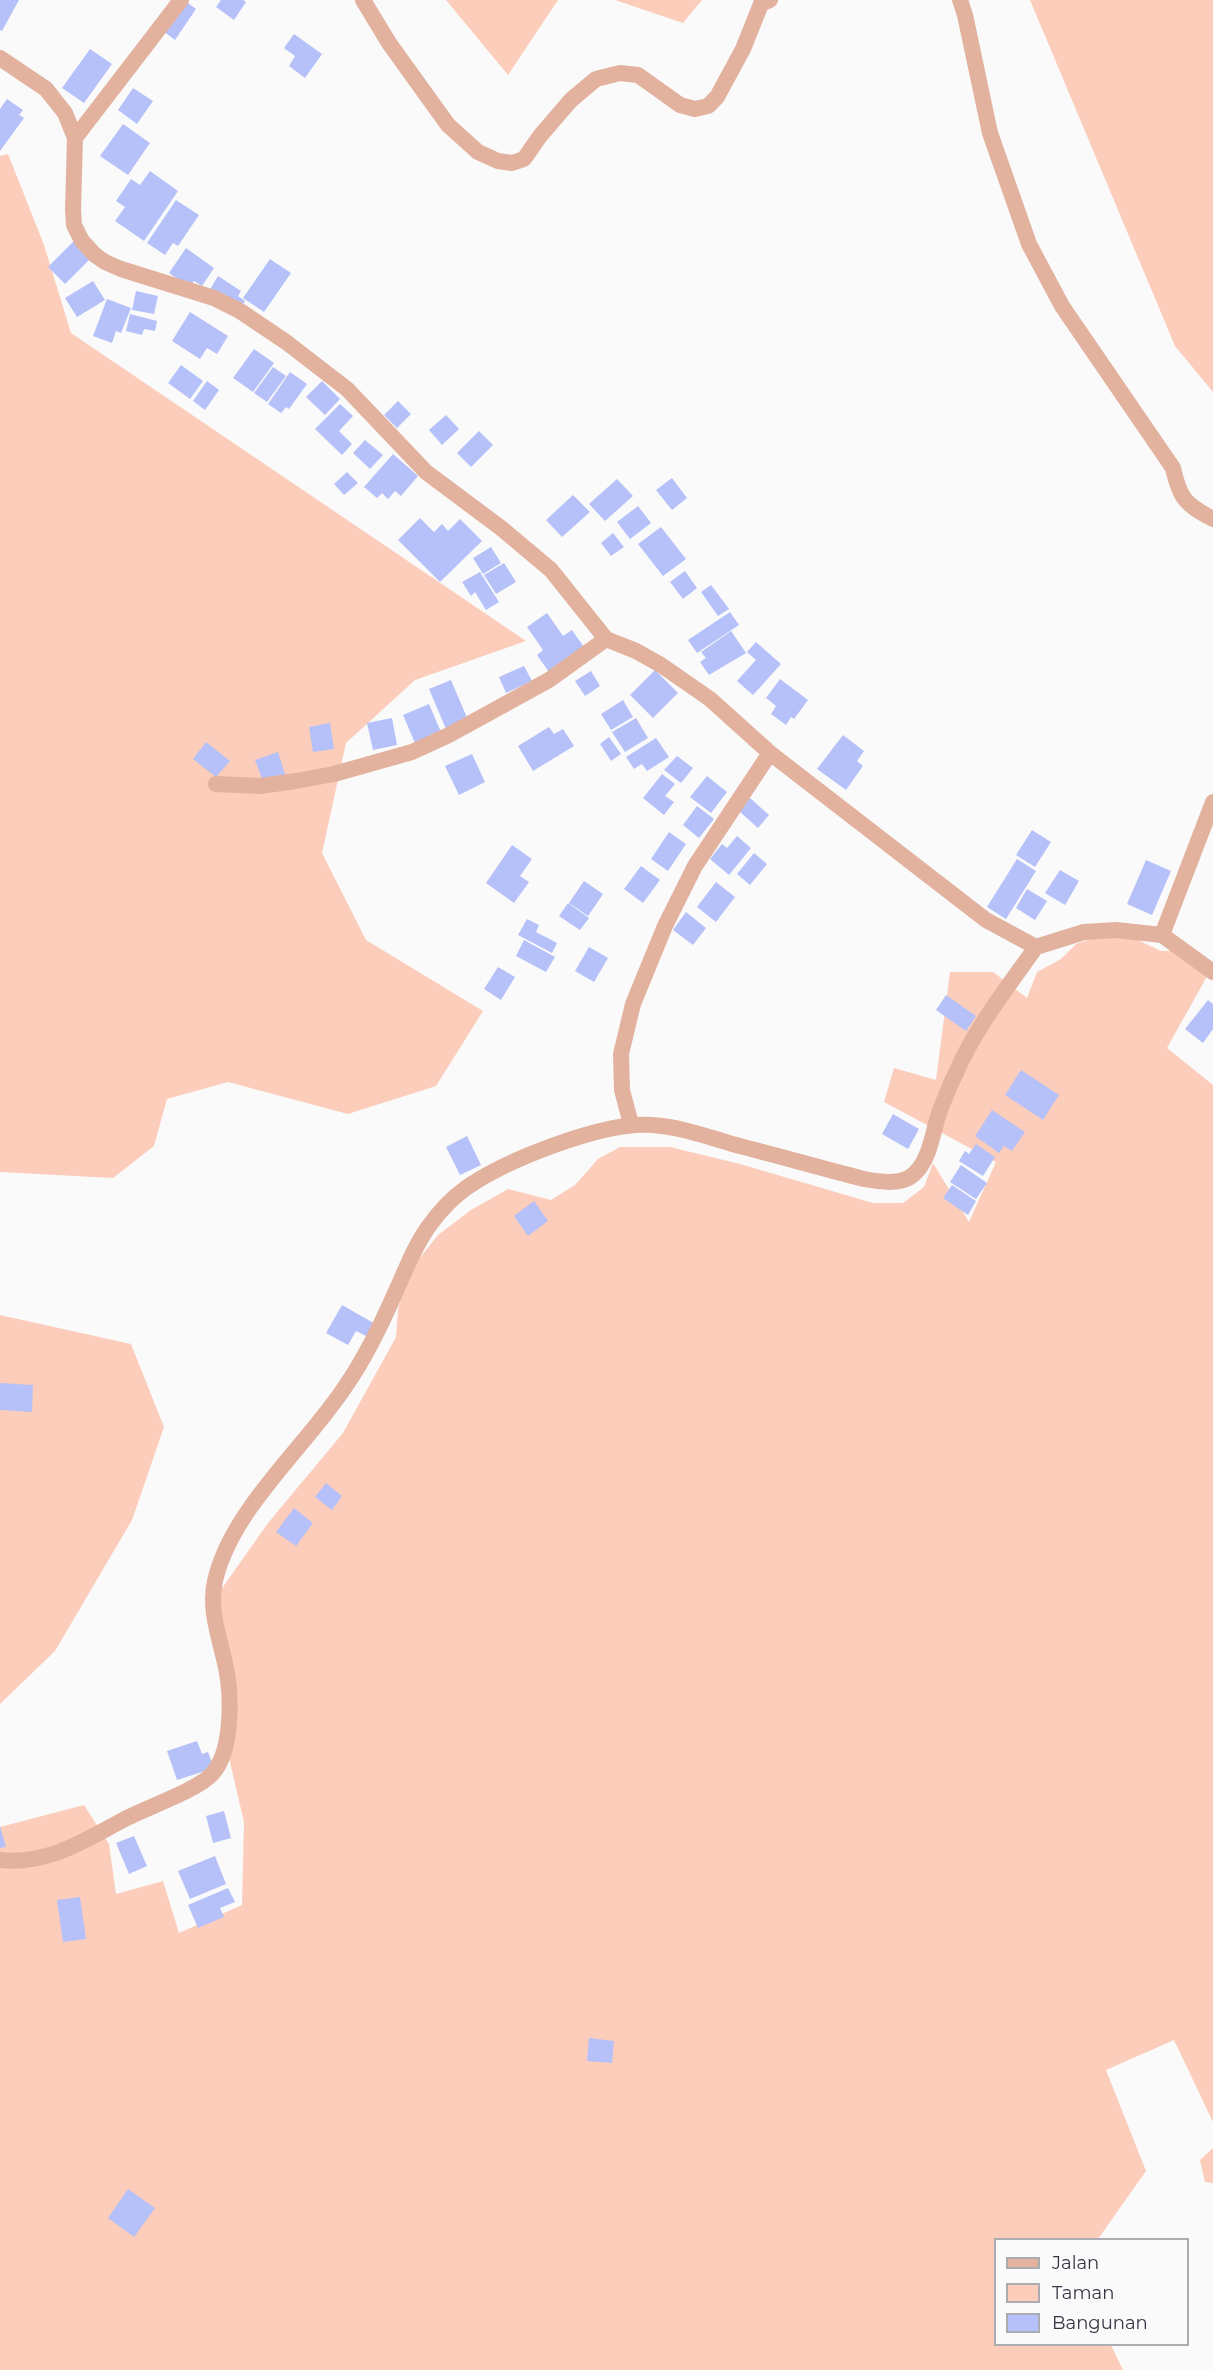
<!DOCTYPE html>
<style>
body{margin:0}
#map{position:relative;width:1213px;height:2370px;overflow:hidden;background:#fafafa;font-family:Montserrat,sans-serif}
canvas{display:block}
.legend{position:absolute;left:994px;top:2238px;width:195px;height:108px;box-sizing:border-box;background:#fafafa;border:2px solid #abacb1;margin:0;padding:8px 10px;list-style:none;font-size:18px;color:#343743}
.legend li{display:flex;align-items:center;gap:12px;height:30px}
.legend b{width:30px;border:2px solid #abacb1}
</style>
<div id="map">
<canvas width="1213" height="2370"></canvas>
<ul class="legend">
<li><b style="height:8px;background:#e2b29f"></b>Jalan</li>
<li><b style="height:16px;background:#fccdbb"></b>Taman</li>
<li><b style="height:16px;background:#b5c1f8"></b>Bangunan</li>
</ul>
</div>
<script>
const ctx = document.querySelector('canvas').getContext('2d');
ctx.lineJoin = 'round';
function fill(path, color) { ctx.fillStyle = color; ctx.fill(path, 'evenodd'); }
function stroke(path, color, width, dash) { ctx.strokeStyle = color; ctx.lineWidth = width; ctx.lineCap = dash ? 'butt' : 'round'; ctx.setLineDash(dash || []); ctx.stroke(path); }
const green = new Path2D(`
 M 446,0 L 558,0 L 508,75 Z
 M 615,0 L 702,0 L 683,23 Z
 M 1030,0 L 1213,0 L 1213,392 L 1175,346 Z
 M 8,154 L 44,245 L 71,333 L 526,641 L 415,680 L 346,743 L 322,853 L 366,940 L 483,1011 L 436,1086 L 348,1114 L 228,1082 L 167,1099 L 154,1146 L 113,1178 L 0,1172 L 0,156 Z
 M 1129,936 L 1161,951 L 1180,951 L 1210,971 L 1167,1048 L 1213,1085 L 1213,2122 L 1174,2040 L 1106,2070 L 1146,2171 L 1098,2239 L 996,2240 L 996,2344 L 1111,2345 L 1123,2370 L 0,2370 L 0,1827 L 84,1805 L 109,1844 L 116,1894 L 163,1881 L 179,1933 L 242,1905 L 244,1822 L 229,1758 L 218,1594 L 268,1523 L 343,1433 L 396,1337 L 398,1310 L 407,1274 L 438,1235 L 471,1210 L 508,1189 L 551,1200 L 575,1185 L 598,1159 L 620,1147 L 670,1147 L 740,1164 L 873,1203 L 903,1203 L 924,1187 L 933,1163 L 969,1222 L 996,1162 L 884,1102 L 894,1068 L 936,1080 L 950,972 L 993,972 L 1027,998 L 1037,972 L 1061,959 L 1076,944 L 1094,938 Z
 M 0,1315 L 131,1344 L 164,1427 L 132,1520 L 55,1651 L 0,1704 Z
 M 1213,2148 L 1213,2183 L 1205,2182 L 1200,2160 Z`);
const building = new Path2D(`
 M 0,0 L 19,0 L 2,31 L 0,30 Z
 M 184,0 L 196,9 L 175,40 L 163,31 Z
 M 221,0 L 243,0 L 246,2 L 234,20 L 216,7 Z
 M 294,34 L 322,54 L 305,78 L 289,66 L 295,56 L 284,48 Z
 M 90,49 L 112,64 L 84,103 L 62,88 Z
 M 133,88 L 153,101 L 137,124 L 118,110 Z
 M 7,99 L 23,110 L 19,115 L 24,118 L 0,151 L 0,109 Z
 M 123,124 L 150,143 L 128,175 L 100,156 Z
 M 150,171 L 178,191 L 144,241 L 115,221 L 125,207 L 116,201 L 131,179 L 140,185 Z
 M 176,200 L 199,215 L 178,246 L 173,243 L 165,255 L 147,243 Z
 M 74,241 L 91,258 L 65,284 L 48,267 Z
 M 186,248 L 214,268 L 202,286 L 194,281 L 189,287 L 169,273 Z
 M 270,259 L 291,273 L 264,312 L 243,298 Z
 M 218,276 L 241,291 L 238,296 L 245,301 L 240,310 L 209,291 Z
 M 93,281 L 105,300 L 77,317 L 65,298 Z
 M 136,291 L 158,296 L 154,314 L 132,310 Z
 M 107,299 L 131,308 L 121,333 L 116,331 L 112,343 L 93,336 Z
 M 190,312 L 228,336 L 217,354 L 207,348 L 200,359 L 172,341 Z
 M 130,314 L 157,321 L 155,331 L 144,329 L 142,335 L 126,331 Z
 M 254,349 L 274,363 L 253,392 L 233,378 Z
 M 181,365 L 203,381 L 190,399 L 168,383 Z
 M 273,367 L 286,376 L 267,402 L 254,393 Z
 M 290,372 L 307,384 L 289,409 L 286,407 L 281,413 L 268,404 Z
 M 207,381 L 219,390 L 205,410 L 193,401 Z
 M 322,381 L 340,399 L 325,415 L 306,397 Z
 M 398,401 L 411,414 L 397,428 L 384,415 Z
 M 340,404 L 353,416 L 339,431 L 352,444 L 342,455 L 315,429 Z
 M 446,415 L 459,429 L 442,445 L 429,430 Z
 M 479,431 L 493,445 L 471,467 L 457,453 Z
 M 365,440 L 383,455 L 370,469 L 353,453 Z
 M 393,454 L 418,476 L 401,496 L 395,491 L 388,499 L 382,493 L 377,498 L 364,487 Z
 M 347,472 L 358,483 L 344,495 L 334,484 Z
 M 672,478 L 687,498 L 672,510 L 656,490 Z
 M 617,479 L 633,496 L 605,521 L 589,504 Z
 M 573,495 L 590,512 L 562,537 L 546,520 Z
 M 638,506 L 651,523 L 630,539 L 617,522 Z
 M 420,518 L 434,532 L 442,524 L 448,531 L 460,519 L 482,541 L 440,582 L 398,540 Z
 M 661,527 L 686,559 L 663,576 L 638,544 Z
 M 613,533 L 624,547 L 611,556 L 601,543 Z
 M 491,547 L 501,563 L 483,574 L 473,558 Z
 M 504,563 L 516,582 L 496,594 L 484,575 Z
 M 685,571 L 697,588 L 683,599 L 670,582 Z
 M 480,572 L 499,602 L 486,610 L 475,592 L 471,596 L 462,582 Z
 M 711,585 L 729,609 L 718,616 L 701,592 Z
 M 730,612 L 739,625 L 697,653 L 688,640 Z
 M 547,613 L 563,636 L 572,630 L 586,650 L 551,675 L 537,655 L 543,650 L 527,627 Z
 M 731,631 L 746,653 L 709,675 L 700,662 L 706,658 L 701,652 Z
 M 756,642 L 781,664 L 753,695 L 737,681 L 756,660 L 747,652 Z
 M 524,666 L 532,681 L 506,693 L 499,677 Z
 M 655,670 L 678,693 L 653,718 L 630,695 Z
 M 591,671 L 600,686 L 585,696 L 575,681 Z
 M 780,679 L 808,700 L 794,719 L 791,717 L 786,725 L 771,714 L 776,706 L 766,698 Z
 M 451,680 L 468,720 L 446,729 L 429,689 Z
 M 623,700 L 633,717 L 611,730 L 601,714 Z
 M 429,704 L 441,732 L 415,743 L 403,715 Z
 M 392,718 L 397,745 L 373,750 L 367,723 Z
 M 636,718 L 648,738 L 625,752 L 612,732 Z
 M 330,723 L 334,749 L 313,752 L 309,727 Z
 M 549,727 L 554,734 L 563,729 L 574,746 L 533,771 L 518,746 Z
 M 843,735 L 864,751 L 857,761 L 863,766 L 846,790 L 817,769 Z
 M 609,737 L 621,754 L 611,761 L 600,744 Z
 M 656,738 L 669,757 L 647,771 L 642,764 L 634,769 L 626,757 Z
 M 206,742 L 230,761 L 216,777 L 193,759 Z
 M 278,752 L 286,777 L 264,784 L 255,760 Z
 M 472,754 L 485,782 L 459,795 L 445,766 Z
 M 677,756 L 693,768 L 681,783 L 664,770 Z
 M 662,774 L 675,784 L 665,796 L 674,802 L 664,815 L 643,798 Z
 M 707,776 L 727,792 L 711,813 L 690,797 Z
 M 750,798 L 769,815 L 758,828 L 739,811 Z
 M 697,806 L 714,819 L 699,838 L 683,825 Z
 M 1032,830 L 1051,842 L 1035,867 L 1016,855 Z
 M 669,832 L 686,844 L 668,871 L 651,859 Z
 M 737,836 L 751,848 L 729,875 L 710,859 L 722,844 L 727,848 Z
 M 512,845 L 532,859 L 520,876 L 529,882 L 514,903 L 486,883 Z
 M 754,853 L 767,864 L 750,885 L 737,874 Z
 M 1017,859 L 1036,871 L 1006,919 L 987,907 Z
 M 1146,860 L 1171,871 L 1152,915 L 1127,904 Z
 M 641,866 L 660,880 L 643,903 L 624,889 Z
 M 1060,870 L 1079,881 L 1065,905 L 1045,893 Z
 M 584,881 L 603,894 L 588,916 L 569,903 Z
 M 716,882 L 735,897 L 716,922 L 697,907 Z
 M 1027,889 L 1047,901 L 1035,920 L 1016,908 Z
 M 568,903 L 589,918 L 580,930 L 559,916 Z
 M 686,912 L 706,928 L 693,945 L 673,930 Z
 M 527,919 L 539,925 L 536,932 L 557,943 L 552,953 L 518,935 Z
 M 524,940 L 555,957 L 546,972 L 516,956 Z
 M 589,947 L 608,958 L 594,982 L 575,971 Z
 M 498,967 L 515,977 L 501,1000 L 484,989 Z
 M 946,995 L 976,1016 L 966,1031 L 936,1010 Z
 M 1208,1000 L 1213,1004 L 1213,1029 L 1203,1043 L 1185,1029 Z
 M 1021,1070 L 1059,1095 L 1043,1120 L 1005,1095 Z
 M 992,1110 L 1025,1132 L 1012,1151 L 1004,1146 L 999,1153 L 975,1136 Z
 M 893,1114 L 919,1129 L 908,1149 L 882,1134 Z
 M 467,1136 L 481,1165 L 460,1175 L 446,1147 Z
 M 976,1144 L 995,1157 L 983,1176 L 959,1161 L 965,1151 L 969,1154 Z
 M 961,1165 L 987,1183 L 976,1199 L 950,1182 Z
 M 952,1185 L 976,1201 L 968,1215 L 943,1198 Z
 M 534,1201 L 548,1221 L 528,1236 L 514,1216 Z
 M 342,1305 L 377,1325 L 370,1338 L 356,1331 L 348,1345 L 326,1333 Z
 M 0,1383 L 33,1385 L 32,1412 L 0,1410 Z
 M 326,1483 L 342,1496 L 332,1510 L 315,1497 Z
 M 294,1508 L 313,1523 L 296,1546 L 276,1532 Z
 M 197,1741 L 202,1754 L 208,1752 L 214,1768 L 177,1780 L 167,1751 Z
 M 224,1811 L 231,1838 L 213,1843 L 206,1816 Z
 M 0,1826 L 6,1847 L 0,1848 Z
 M 134,1836 L 147,1866 L 129,1874 L 116,1843 Z
 M 215,1856 L 226,1884 L 190,1899 L 178,1871 Z
 M 228,1888 L 235,1902 L 220,1908 L 224,1917 L 198,1928 L 188,1905 Z
 M 80,1897 L 86,1939 L 63,1942 L 57,1900 Z
 M 589,2038 L 614,2041 L 612,2063 L 587,2061 Z
 M 128,2189 L 155,2208 L 134,2237 L 108,2218 Z`);
const minor = new Path2D(`
 M 363,0 L 389,43 L 448,125 L 478,152 L 498,161 L 512,163 L 524,159 L 540,136 L 571,100 L 596,79 L 620,73 L 638,75 L 680,105 L 695,109 L 708,106 L 717,97 L 743,49 L 761,4 L 770,0
 M 960,0 L 965,15 L 990,133 L 1029,244 L 1062,306 L 1173,468 C 1180,499 1185,504 1213,519
 M 0,58 L 46,89 L 65,113 L 75,138 L 73,210 L 74,225 L 82,241 L 95,255 L 105,262 L 121,269 L 214,298 L 240,311 L 286,342 L 347,389 L 426,472 L 501,528 L 551,570 L 606,639 L 636,651 L 661,665 L 710,699 L 770,753 L 986,920 L 1036,947 L 1084,932 L 1116,930 L 1162,935 L 1213,972
 M 75,138 L 181,0
 M 216,784 L 260,786 L 296,781 L 334,774 L 412,752 L 449,735 L 549,680 L 606,639
 M 1162,935 L 1213,802
 M 631,1124 L 622,1090 L 621,1054 L 633,1004 L 665,926 L 695,866 L 770,753
 M 0,1860 C 47,1865 84,1841 123,1820 C 145,1808 198,1790 212,1774 C 234,1750 232,1689 224,1659 C 218,1633 209,1608 215,1581 C 231,1509 307,1446 347,1384 C 367,1355 382,1323 396,1291 C 406,1269 415,1245 429,1226 C 439,1212 452,1198 466,1188 C 506,1160 604,1121 652,1125 C 681,1127 709,1137 736,1145 C 779,1156 821,1168 864,1179 C 880,1182 904,1186 916,1172 C 930,1158 933,1131 939,1113 C 944,1100 949,1087 955,1075 C 975,1028 1007,988 1036,947`);
fill(green, '#fccdbb');
fill(building, '#b5c1f8');
stroke(minor, '#e2b29f', 16);
</script>
